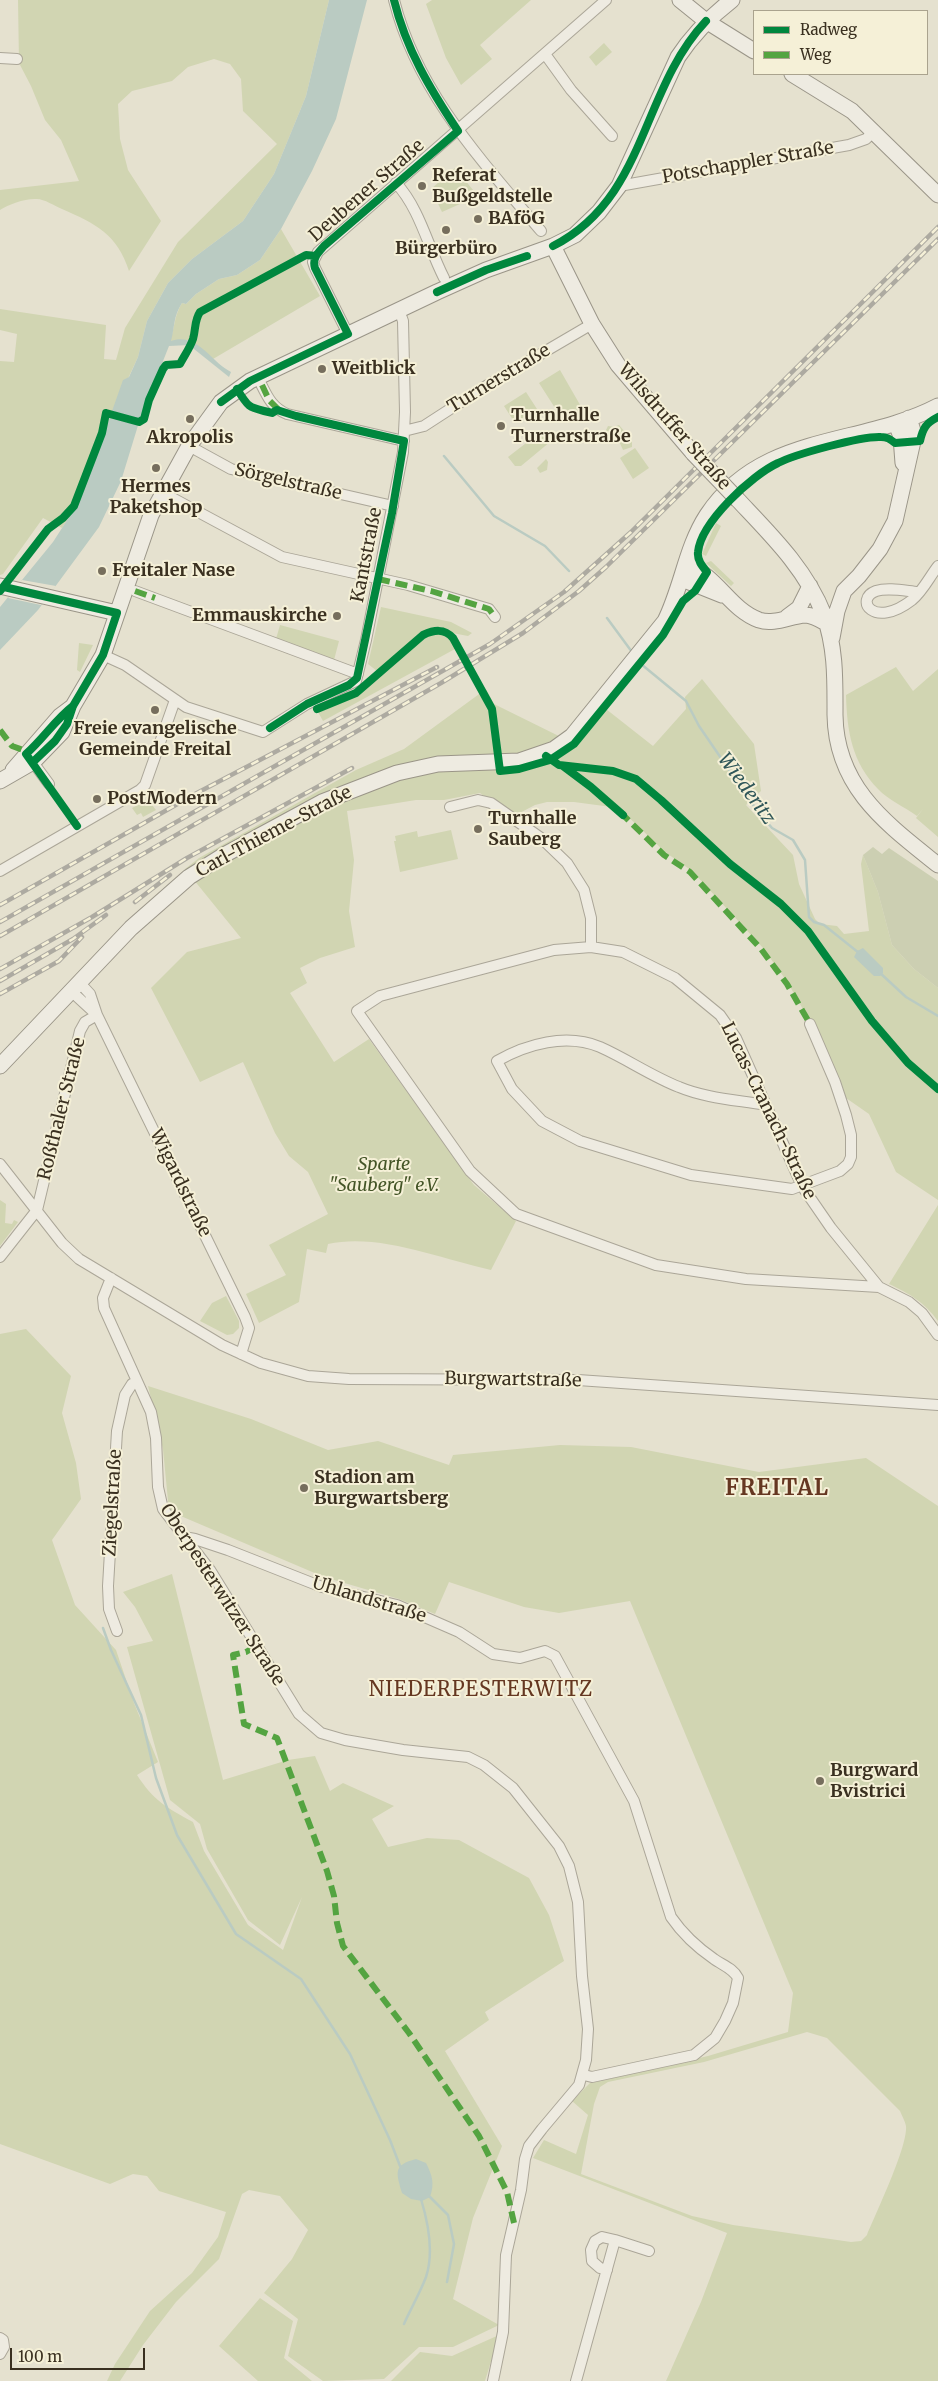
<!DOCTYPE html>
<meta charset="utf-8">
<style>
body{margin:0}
#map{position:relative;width:938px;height:2381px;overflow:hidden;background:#e5e1cf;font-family:Merriweather,serif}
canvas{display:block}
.legend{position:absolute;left:753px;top:10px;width:175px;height:65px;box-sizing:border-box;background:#f5f0d7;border:1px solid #aaa38e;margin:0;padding:6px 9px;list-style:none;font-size:15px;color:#3a3020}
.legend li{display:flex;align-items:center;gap:10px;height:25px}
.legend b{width:25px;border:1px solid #aaa38e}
.scale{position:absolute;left:10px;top:2348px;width:135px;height:22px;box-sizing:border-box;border:2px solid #3a3020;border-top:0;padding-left:6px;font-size:15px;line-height:18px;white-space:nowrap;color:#3a3020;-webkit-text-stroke:4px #f5f0d7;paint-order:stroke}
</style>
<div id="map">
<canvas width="938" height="2381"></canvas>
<ul class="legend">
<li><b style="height:6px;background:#00873e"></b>Radweg</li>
<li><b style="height:6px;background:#54a441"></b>Weg</li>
</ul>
<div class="scale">100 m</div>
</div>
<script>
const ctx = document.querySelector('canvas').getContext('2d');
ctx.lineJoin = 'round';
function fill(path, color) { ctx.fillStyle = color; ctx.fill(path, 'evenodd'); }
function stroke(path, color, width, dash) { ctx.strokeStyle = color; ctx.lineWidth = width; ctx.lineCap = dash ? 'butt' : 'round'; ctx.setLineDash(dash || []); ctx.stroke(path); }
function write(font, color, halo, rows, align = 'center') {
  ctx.font = font + ' Merriweather,serif'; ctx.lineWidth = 4; ctx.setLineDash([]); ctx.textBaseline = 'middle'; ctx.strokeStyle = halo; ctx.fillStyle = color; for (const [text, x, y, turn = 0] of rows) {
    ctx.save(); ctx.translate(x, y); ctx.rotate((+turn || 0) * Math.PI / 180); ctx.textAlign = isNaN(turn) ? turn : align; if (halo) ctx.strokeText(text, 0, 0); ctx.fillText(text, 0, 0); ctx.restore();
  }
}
const green = new Path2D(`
 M 18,0 L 329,0 L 306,96 L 274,174 L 243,221 L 192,259 L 168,283 L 147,321 L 138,357 L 111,415 L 88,479 L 71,514 L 62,528 L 43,518 L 3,574 L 0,575 L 0,361 L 14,362 L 17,334 L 0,330 L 0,309 L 106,325 L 104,359 L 116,360 L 125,328 L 178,242 L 277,144 L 243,111 L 241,79 L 230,64 L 214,59 L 188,67 L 172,81 L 132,91 L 118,104 L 120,139 L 128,170 L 161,221 L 129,271 C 117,234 96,224 62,209 C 55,206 44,199 37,199 C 26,198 9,204 0,210 L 0,190 L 79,181 L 61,140 L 45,120 L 31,86 L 19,63 Z
 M 432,0 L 531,0 L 480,45 L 492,59 L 461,85 L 446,58 L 426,4 Z
 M 604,43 L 612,52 L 596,66 L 589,57 Z
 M 455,168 L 478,196 L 442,212 L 431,189 Z
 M 281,229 L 320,296 L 213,359 L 188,340 L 170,341 C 175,327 174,316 182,303 L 186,304 L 196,294 L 219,279 L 237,275 L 260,260 Z
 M 560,370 L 583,410 L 564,422 L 539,383 Z
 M 526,392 L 537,409 L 515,423 L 504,406 Z
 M 619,425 L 632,440 L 632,447 L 623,450 L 618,439 L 611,433 L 605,432 L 608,426 L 614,427 Z
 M 543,430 L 552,430 L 556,437 L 521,466 L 515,466 L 508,457 Z
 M 635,448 L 649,468 L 633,479 L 620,458 Z
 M 546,459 L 548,462 L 547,470 L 540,473 L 537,468 Z
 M 716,523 L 721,526 L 706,556 L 702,554 Z
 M 711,561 L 734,583 L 731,586 L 706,563 Z
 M 381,607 L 451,622 L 472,633 L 468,636 L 452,633 L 441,627 L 422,633 L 377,671 L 368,664 Z
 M 280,625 L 339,641 L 334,660 L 276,639 Z
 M 437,633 L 449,637 L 455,649 L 323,721 L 318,712 L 358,695 L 425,637 Z
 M 79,643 L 93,645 L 80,672 L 77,670 Z
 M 896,667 L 913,691 L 938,669 L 938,837 L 916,818 L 923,809 L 917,816 C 905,807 888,800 878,789 C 852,762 847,732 846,695 Z
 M 702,679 L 754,744 L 761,791 L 746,805 L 793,855 L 799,884 L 815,919 L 820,924 L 837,926 L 844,934 L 869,931 L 861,864 L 863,855 L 878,892 L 892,945 L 914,969 L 938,988 L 938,1200 L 896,1172 L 869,1114 L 846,1098 L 817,1034 L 788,983 L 763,948 L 692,871 L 665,852 L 619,808 L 574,802 L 547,802 L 535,805 L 512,817 L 480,793 L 444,800 L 416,800 L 347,811 L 354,860 L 349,911 L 355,947 L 320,958 L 300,968 L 307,983 L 290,993 L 334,1062 L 369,1039 L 474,1185 L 516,1221 L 491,1270 C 440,1259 380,1233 328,1244 L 326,1253 L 307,1249 L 299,1302 L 259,1323 L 246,1294 L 286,1275 L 269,1245 L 328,1214 L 308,1172 L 289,1156 L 275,1133 L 243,1062 L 200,1082 L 151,988 L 187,952 L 241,938 L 185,869 L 199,858 L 356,770 L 404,749 L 486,689 L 494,704 L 577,745 L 606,709 L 653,746 L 686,709 L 685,697 Z
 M 148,800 L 156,810 L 143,817 L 141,813 L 137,815 L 132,808 Z
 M 451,830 L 458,859 L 400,872 L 394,841 L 396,841 L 395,836 L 417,831 L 418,837 Z
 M 0,1200 L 6,1204 L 5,1223 L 12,1224 L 14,1220 L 18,1222 L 0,1246 Z
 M 938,1205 L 938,1321 C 924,1302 910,1294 889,1284 Z
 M 226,1296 L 239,1321 L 239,1328 L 233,1334 L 227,1335 L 200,1321 L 212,1303 Z
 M 26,1329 L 71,1376 L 62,1413 L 76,1463 L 81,1499 L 52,1540 L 75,1605 L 116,1650 L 134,1703 L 158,1762 L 137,1775 C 153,1800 167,1808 193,1822 L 204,1851 L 248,1925 L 283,1950 L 302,1897 L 280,1945 L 248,1920 L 207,1849 L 200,1824 L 170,1800 L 127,1647 L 153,1641 L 135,1607 L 123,1592 L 172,1574 L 223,1780 L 288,1760 L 315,1756 L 330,1791 L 343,1783 L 394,1806 L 372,1819 L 388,1847 L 427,1838 L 459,1840 L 529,1878 L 549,1915 L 564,1961 L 485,2012 L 489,2020 L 445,2051 L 502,2146 L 473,2218 L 453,2299 L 499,2325 L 453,2347 L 419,2347 L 384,2379 L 323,2381 L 288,2356 L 298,2319 L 264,2293 L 292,2259 L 308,2230 L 280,2196 L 249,2190 L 242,2194 L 219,2259 L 176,2302 L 143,2345 L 120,2381 L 107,2381 L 115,2364 L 150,2311 L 192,2273 L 218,2237 L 226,2212 L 159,2191 L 147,2176 L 133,2174 L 110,2184 L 0,2144 L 0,1334 Z
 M 148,1386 L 251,1419 L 328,1450 L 378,1441 L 449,1465 L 453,1455 L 560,1445 L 631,1447 L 759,1472 L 866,1458 L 938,1506 L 938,2381 L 666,2381 L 701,2302 L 727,2233 L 533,2158 L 544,2140 L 576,2154 L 588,2115 L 572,2101 L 590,2083 L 708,2056 L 788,2032 L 793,1993 L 630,1601 L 559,1613 L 524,1607 L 449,1582 L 435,1614 L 399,1599 L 324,1577 L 169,1511 L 163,1449 ZM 807,2032 L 827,2038 L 900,2111 C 902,2116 905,2121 906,2126 C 908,2146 876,2213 867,2235 L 861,2241 L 851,2242 L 733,2225 L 692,2216 L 581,2174 L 594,2104 L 600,2087 L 608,2082 L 704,2062 Z
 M 260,2298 L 293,2321 L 284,2358 L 312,2381 L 258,2381 L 219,2346 Z
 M 499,2335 L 485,2381 L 391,2381 L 420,2352 L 452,2356 Z`);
const cemetery = new Path2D(`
 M 873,847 L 882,854 L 889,848 L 938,881 L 938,988 L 914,969 L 892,945 L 878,892 L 863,855 Z`);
const water = new Path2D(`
 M 329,0 L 367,0 L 336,119 L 312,171 L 281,229 L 260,260 L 237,275 L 219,279 L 196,294 L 186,304 L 182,303 C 173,317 175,326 171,341 C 197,332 211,362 231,372 L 229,377 L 189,345 L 169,346 L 140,419 L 121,481 L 99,527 L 38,610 L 0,650 L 0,607 L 53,542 L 71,514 L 88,479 L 123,380 L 129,377 L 138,357 L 147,321 L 168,283 L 192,259 L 243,221 L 274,174 L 306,96 Z
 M 863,948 L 883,968 L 883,973 L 880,976 L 874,976 L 854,957 L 857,951 Z
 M 416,2159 L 426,2163 C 432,2175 435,2183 430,2197 L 422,2201 L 411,2199 L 402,2193 C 396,2172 393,2165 416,2159 Z`);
const pier = new Path2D(`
 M 112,411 L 140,419 L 138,424 L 111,415 Z
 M 22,580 L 56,586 L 41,605 L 8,598 Z`);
const stream = new Path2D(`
 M 444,456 L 494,516 L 545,546 L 569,571
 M 607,618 L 632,652
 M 641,664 L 686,701 L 699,726 L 756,809 L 772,828 L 793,840 L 805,860 L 809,917 L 814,922 L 824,925 L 859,953
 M 879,972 L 906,997 L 938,1016
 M 103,1628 L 111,1650 L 141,1715 L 156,1778 L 177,1835 L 236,1934 L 301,1979 L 350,2054 L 390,2140 L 400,2166
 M 430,2197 L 448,2215 L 454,2244 L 447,2282
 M 404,2324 C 411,2308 420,2293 426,2277 C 434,2253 428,2222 421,2199`);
const street = new Path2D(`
 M 394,0 C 417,92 482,161 541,231
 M 545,54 L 571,90 L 612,136
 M 0,58 L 17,59
 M 396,183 C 420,209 428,247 444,278
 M 619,186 L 849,145 L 866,139 L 874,131
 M 348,334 L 315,268 L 313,262 L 318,252 L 606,0
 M 258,378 C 266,393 270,407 287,414 L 404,441
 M 404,431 L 424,426 L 481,389 L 592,324
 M 189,446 L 231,469 L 393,506
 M 163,493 L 282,557 L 408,585 L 489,609 L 495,617
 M 135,591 L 358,674
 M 918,592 C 906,591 888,587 876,591 C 854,599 873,630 912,600 C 923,591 930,576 938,566
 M 103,655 L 125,665 L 186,707 L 263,732 L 307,704 L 356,681 L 366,640 L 403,452 L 405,412 L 403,321 L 399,310
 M 35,765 L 49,784
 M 450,807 L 478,800 L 491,803 L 541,838 L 567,863 L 584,890 L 591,918 L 591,947
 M 0,871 L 140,790 L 145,785 L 175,700
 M 79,982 L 90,994 L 97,1015 L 245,1317 L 249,1328 L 241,1354
 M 71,991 L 96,1014
 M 765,1105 C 737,1100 705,1098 679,1087 C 651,1076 627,1059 600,1047 C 566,1033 527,1044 497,1061 L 512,1089 L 542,1121 L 580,1141 L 691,1175 L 792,1189 L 840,1171 L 848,1164 L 851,1157 L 851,1135 L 846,1115 L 835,1082 L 810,1024
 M 0,1164 L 62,1243 L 79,1259 L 222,1345 L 261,1363 L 308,1376 L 349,1379 L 578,1380 L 938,1405
 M 37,1210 L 80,1031 L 85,1022 L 97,1015
 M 0,1257 L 37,1210
 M 111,1278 L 103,1298 L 104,1308 L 151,1412 L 156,1438 L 158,1487 L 163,1509 L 210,1570 L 299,1714 L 321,1733 L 345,1740 L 403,1750 L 468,1757 L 484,1765 L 513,1788 L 559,1846 L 569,1866 L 578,1902 L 582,1976 L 588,2029 L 586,2060 L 579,2085 L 542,2129 L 529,2146 L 525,2159 L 521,2190 L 506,2255 L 503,2332 L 493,2381
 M 879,1287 L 746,1279 L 656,1265 L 516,1214 L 470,1171 L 357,1011 L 380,996 L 554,950 L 591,947 L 623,952 L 675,978 L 720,1015 L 736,1038 L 802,1186 L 831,1228 L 879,1287 L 909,1302 L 922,1313 L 938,1335
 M 184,1537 L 195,1539 L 228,1550 L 322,1587 L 397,1605 L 459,1632 L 493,1654 L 520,1658 L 545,1651 L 555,1656 L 634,1801 L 671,1917 C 682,1933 698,1948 714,1959 C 722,1965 733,1968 738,1978 L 733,2003 L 725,2021 L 715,2038 L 694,2055 L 592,2077 L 584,2075
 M 117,1631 L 109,1609 L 108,1586 L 117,1431 L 125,1395 L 132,1384 L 137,1381
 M 607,2270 L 600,2268 L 592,2261 L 591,2250 L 595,2241 L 602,2237 L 615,2240
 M 0,2338 L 3,2340 L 4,2347 L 0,2354
 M 576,2381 L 615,2240 L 649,2251`);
const secondary = new Path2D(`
 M 680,0 L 706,21 L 754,51
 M 792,74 L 852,111 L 938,195
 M 553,246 L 592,324 L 618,365 L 693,453
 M 896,423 L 901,437 L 903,463
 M 738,500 C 771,535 806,569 824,615 C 836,648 835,681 835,715 C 836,788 887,824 938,865
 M 686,565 C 717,575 729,609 759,620 C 774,625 790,616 805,615 C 812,615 819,619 826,623
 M 682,579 L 722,595
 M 0,586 L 117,613
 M 787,617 L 799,608 L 810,586
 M 832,638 L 837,611 L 844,591 L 859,576 L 880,549 L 895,521 L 913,441 L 913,431 L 909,418
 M 13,770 L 60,716 L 72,707
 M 0,781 L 33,762 L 62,732 L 73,706 L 103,655 L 151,515 L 189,446 L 221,402 L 250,381 L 437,292 L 486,270 L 553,246 L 575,235 L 599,212 L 619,186 L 678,57 C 693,34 710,17 732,0
 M 0,1066 L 131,928 L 189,877 L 224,855 L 322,802 L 397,773 L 438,764 L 519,761 L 554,749 L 572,736 L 665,621 C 682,587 686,547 707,515 C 762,432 860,447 938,406`);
const rail = new Path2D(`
 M 135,902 L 170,875
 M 0,905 L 195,794 L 437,667
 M 0,922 L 490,644 L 564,592 L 631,532 L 938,227
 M 0,936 L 441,683 L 523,633 L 579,591 L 606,567 L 938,239
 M 0,969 L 92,917 L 187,858 L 352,768
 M 0,981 L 73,939 L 106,915
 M 0,994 L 59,961 L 82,937`);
const secondaryBridge = new Path2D(`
 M 693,453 L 738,500`);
const quiet = new Path2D(`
 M 262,385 L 269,400 L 280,411
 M 378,579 L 431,591 L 489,609 L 495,617
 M 135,591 L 155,598
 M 0,730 L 12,746 L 23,750
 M 620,812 L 664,855 L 690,872 L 761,949 L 787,984 L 810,1024
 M 256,1646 L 246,1652 L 233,1655 L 244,1724 L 277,1738 L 327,1871 L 334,1896 L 337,1923 L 343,1946 L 409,2033 L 479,2136 L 507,2192 L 514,2223`);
const cycleway = new Path2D(`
 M 553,246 C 647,198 640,91 706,21
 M 437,292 L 486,270 L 527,256
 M 237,389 C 250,410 249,407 272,413 L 277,410 L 296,416 L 404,441 L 392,513 L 357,678 L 349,685 L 307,704 L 270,728
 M 221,402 L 250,381 L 348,334 L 315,268 C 312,258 318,253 324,246 L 458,131 C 430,89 406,49 394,0
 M 4,587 L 117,613 L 103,655 L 73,706 L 67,724 L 55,741 L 33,762
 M 0,591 L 48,529 L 63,518 L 74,506 L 102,433 L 106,413 L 139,422 L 144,419 L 149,400 L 163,369 L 166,365 L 180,364 C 184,356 190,348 193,339 C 196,329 194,321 200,312 L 306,255 L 316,256
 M 73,706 C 55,720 43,739 26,754 L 77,826
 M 317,709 L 356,693 L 423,635 C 434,630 444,628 453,638 L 492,709 L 500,771 L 519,769 L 550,760 L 574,744 L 663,635 L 683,601 L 695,591 L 707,572 C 702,566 697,560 698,552 C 701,522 752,475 778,463 C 796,454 861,436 881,437 C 887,437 890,439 895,443 L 920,441 C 923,428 926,423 938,417
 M 546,756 L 559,765 L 613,771 L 636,779 L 661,800 L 730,864 L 781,904 L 808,931 L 872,1021 L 908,1063 L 938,1089
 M 563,766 L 591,787 L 623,815`);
const markers = [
 [422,186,5,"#766e5d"],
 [478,219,5,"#766e5d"],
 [446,230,5,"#766e5d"],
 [322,369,5,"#766e5d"],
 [190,419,5,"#766e5d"],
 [501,426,5,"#766e5d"],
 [156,468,5,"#766e5d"],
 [102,571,5,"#766e5d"],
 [337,616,5,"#766e5d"],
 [155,710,5,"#766e5d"],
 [97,799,5,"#766e5d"],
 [478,829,5,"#766e5d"],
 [304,1488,5,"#766e5d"],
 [820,1781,5,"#766e5d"]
];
const streetNames = [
 ["Potschappler Straße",748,163,-10],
 ["Deubener Straße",367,191,-41],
 ["Turnerstraße",499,379,-31],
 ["Wilsdruffer Straße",674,427,49],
 ["Sörgelstraße",288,482,13],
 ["Kantstraße",367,555,-79],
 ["Carl-Thieme-Straße",274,832,-28],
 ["Roßthaler Straße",62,1109,-76],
 ["Lucas-Cranach-Straße",768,1111,64],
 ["Wigardstraße",180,1183,64],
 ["Burgwartstraße",513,1380,1],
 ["Ziegelstraße",113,1503,-87],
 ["Oberpesterwitzer Straße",222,1595,57],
 ["Uhlandstraße",369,1600,17]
];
const poiNames = [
 ["Referat",432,176],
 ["Bußgeldstelle",432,197],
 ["BAföG",488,219],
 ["Bürgerbüro",446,249,"center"],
 ["Weitblick",332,369],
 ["Turnhalle",511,416],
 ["Turnerstraße",511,437],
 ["Akropolis",190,438,"center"],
 ["Hermes",156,487,"center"],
 ["Paketshop",156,508,"center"],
 ["Freitaler Nase",112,571],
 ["Emmauskirche",327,616,"right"],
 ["Freie evangelische",155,729,"center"],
 ["Gemeinde Freital",155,750,"center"],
 ["PostModern",107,799],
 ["Turnhalle",488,819],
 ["Sauberg",488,840],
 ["Stadion am",314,1478],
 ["Burgwartsberg",314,1499],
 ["Burgward",830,1771],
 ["Bvistrici",830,1792]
];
const parkNames = [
 ["Sparte",384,1165],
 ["\"Sauberg\" e.V.",384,1186]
];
const waterNames = [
 ["Wiederitz",746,789,54]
];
const quarterNames = [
 ["NIEDERPESTERWITZ",481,1690]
];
const districtNames = [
 ["FREITAL",777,1489]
];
fill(green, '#d1d5b2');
fill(cemetery, '#cccfb2');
fill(water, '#bacbc2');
fill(pier, '#e5e1cf');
stroke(stream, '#bacbc2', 2.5);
stroke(street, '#aba698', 12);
stroke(secondary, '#9a9588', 17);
stroke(street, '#eeebe1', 10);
stroke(secondary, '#eeebe1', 15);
stroke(rail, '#adaaa1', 4.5);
stroke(rail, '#f5f0d7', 2.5, [8]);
stroke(secondaryBridge, '#9a9588', 17, []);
stroke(secondaryBridge, '#eeebe1', 15);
stroke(quiet, '#54a441', 6, [12, 6]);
stroke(cycleway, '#00873e', 8);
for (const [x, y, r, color] of markers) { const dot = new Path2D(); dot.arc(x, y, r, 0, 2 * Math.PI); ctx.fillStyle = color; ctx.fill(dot); stroke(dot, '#f5f0d7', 2); }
write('18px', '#3a3020', '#f5f0d7', streetNames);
write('bold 18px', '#3a3020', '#f5f0d7', poiNames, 'left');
write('italic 18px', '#445527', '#f5f0d7', parkNames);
write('italic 19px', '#305759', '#f5f0d7', waterNames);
ctx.letterSpacing = '1px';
write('20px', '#653721', '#f5f0d7', quarterNames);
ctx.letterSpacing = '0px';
ctx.letterSpacing = '1px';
write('bold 22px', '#653721', '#f5f0d7', districtNames);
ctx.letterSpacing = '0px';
</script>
